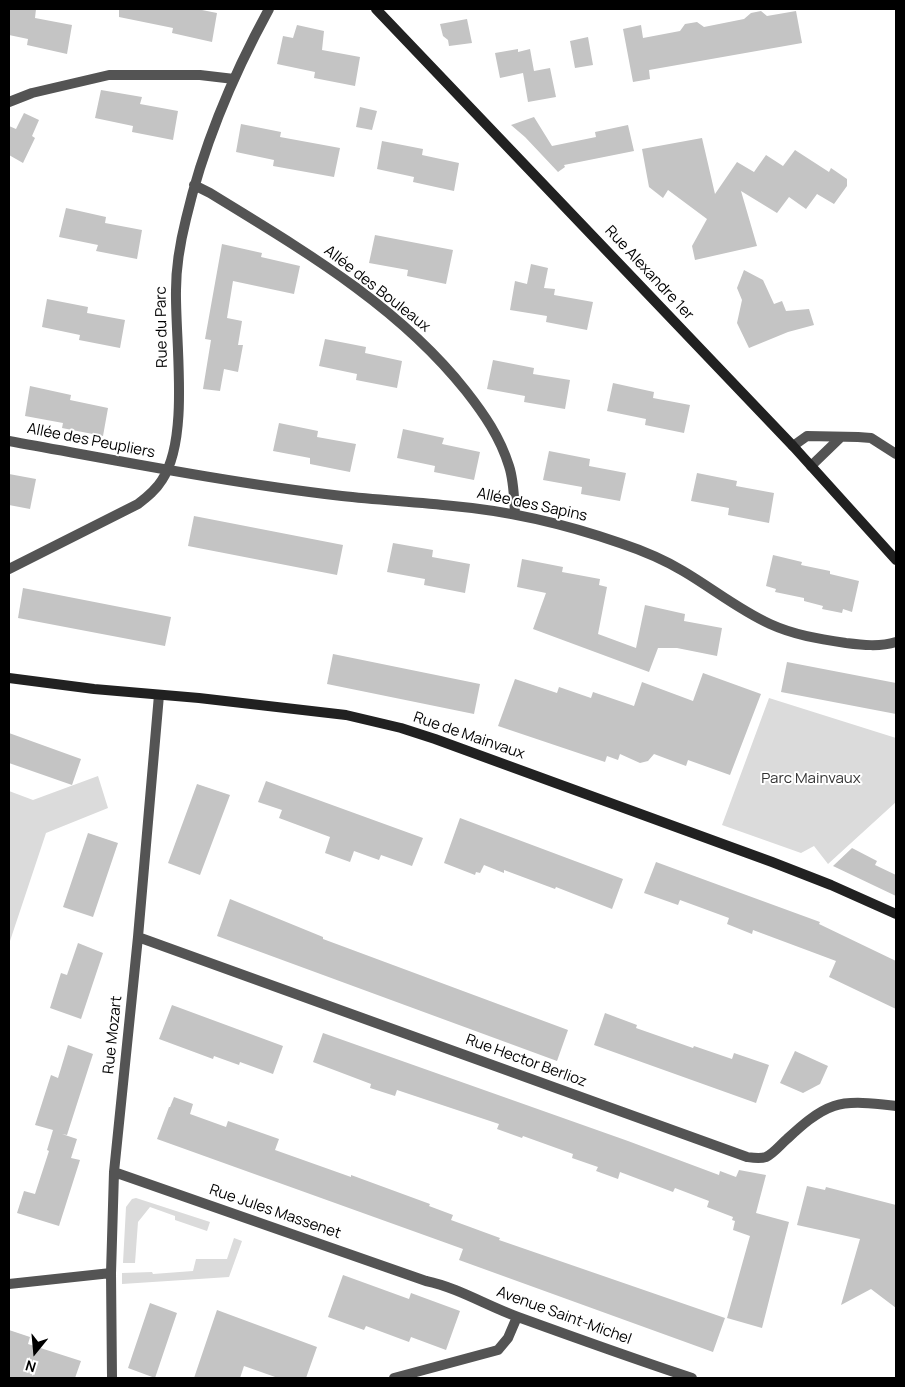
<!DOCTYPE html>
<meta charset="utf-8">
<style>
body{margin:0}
#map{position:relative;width:905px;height:1387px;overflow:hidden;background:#fff;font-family:Manrope,sans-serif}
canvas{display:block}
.frame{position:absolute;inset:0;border:10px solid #000;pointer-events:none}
.north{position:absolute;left:10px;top:1327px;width:50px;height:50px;-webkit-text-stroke:4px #fff;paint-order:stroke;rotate:197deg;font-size:14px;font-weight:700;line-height:20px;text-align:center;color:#000}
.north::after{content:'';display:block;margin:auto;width:18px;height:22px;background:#000;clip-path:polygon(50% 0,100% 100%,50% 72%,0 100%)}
</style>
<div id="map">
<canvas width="905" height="1387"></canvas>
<div class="frame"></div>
<div class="north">N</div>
</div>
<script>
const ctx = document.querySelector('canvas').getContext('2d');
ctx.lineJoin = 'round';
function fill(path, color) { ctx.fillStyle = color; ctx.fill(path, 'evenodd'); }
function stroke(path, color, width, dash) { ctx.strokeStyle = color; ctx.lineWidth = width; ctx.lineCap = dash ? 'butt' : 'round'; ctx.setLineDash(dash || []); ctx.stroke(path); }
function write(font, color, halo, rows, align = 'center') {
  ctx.font = font + ' Manrope,sans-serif'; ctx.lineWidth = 4; ctx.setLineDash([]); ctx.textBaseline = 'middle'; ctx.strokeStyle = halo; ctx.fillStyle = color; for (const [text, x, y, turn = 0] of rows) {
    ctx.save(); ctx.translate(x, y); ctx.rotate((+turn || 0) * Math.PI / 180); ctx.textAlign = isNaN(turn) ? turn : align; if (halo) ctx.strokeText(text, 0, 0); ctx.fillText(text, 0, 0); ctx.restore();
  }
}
const green = new Path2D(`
 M 769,698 L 896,738 L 896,802 L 828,864 L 814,846 L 801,853 L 722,825 Z
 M 98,776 L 108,808 L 46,833 L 9,944 L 9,791 L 33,800 Z
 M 136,1198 L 210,1222 L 207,1231 L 175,1220 L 175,1216 L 150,1207 L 138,1222 L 135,1263 L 123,1263 L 126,1207 L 132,1199 Z
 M 234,1238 L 242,1241 L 229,1277 L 122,1284 L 122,1273 L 152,1272 L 153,1274 L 193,1271 L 196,1259 L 227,1259 Z`);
const building = new Path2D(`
 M 9,9 L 36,9 L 35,18 L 72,25 L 67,54 L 27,45 L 28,39 L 9,35 Z
 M 119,9 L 197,9 L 217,13 L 212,42 L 172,33 L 173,28 L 119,17 Z
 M 761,11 L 767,16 L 796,11 L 802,43 L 649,70 L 650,79 L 633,82 L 623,29 L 641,25 L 643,38 L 680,31 L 685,24 L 697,22 L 704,27 L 744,19 L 751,13 Z
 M 467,19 L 472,43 L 449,46 L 448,40 L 443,36 L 440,24 Z
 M 297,25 L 324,31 L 322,50 L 360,57 L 355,86 L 314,78 L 315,72 L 277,64 L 283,36 L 293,38 Z
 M 588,37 L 593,65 L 575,68 L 570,41 Z
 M 518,49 L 518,52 L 530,49 L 534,71 L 550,68 L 556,97 L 528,102 L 523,73 L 500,78 L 495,53 Z
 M 101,90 L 142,97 L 140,104 L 178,111 L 173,140 L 132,132 L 133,126 L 95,118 Z
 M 360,107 L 377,111 L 372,130 L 356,127 Z
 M 24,113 L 39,120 L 32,136 L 35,138 L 23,163 L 9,155 L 9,126 L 16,129 Z
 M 534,117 L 552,146 L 596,137 L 595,132 L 628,125 L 634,151 L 564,165 L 565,167 L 558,172 L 525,137 L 511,125 Z
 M 241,124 L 281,132 L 280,137 L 340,148 L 334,177 L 273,166 L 274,160 L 236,152 Z
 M 702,138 L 715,194 L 737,162 L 754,172 L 766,155 L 783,166 L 795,150 L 829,172 L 831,168 L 847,179 L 847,186 L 834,204 L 817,194 L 806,209 L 789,197 L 777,213 L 741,191 L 757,246 L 695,260 L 692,246 L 707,219 L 668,190 L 663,198 L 649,187 L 642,149 Z
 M 382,141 L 423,149 L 422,155 L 459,163 L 454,191 L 413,182 L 414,177 L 377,169 Z
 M 66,208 L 106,217 L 105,223 L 142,230 L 137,259 L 96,251 L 98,245 L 59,237 Z
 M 375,235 L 453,250 L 446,284 L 407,276 L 408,270 L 369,263 Z
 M 222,244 L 262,253 L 261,257 L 300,266 L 294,294 L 233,281 L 227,318 L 242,321 L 238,345 L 243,345 L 238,372 L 224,369 L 220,391 L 203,389 L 211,340 L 205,339 Z
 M 531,264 L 548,268 L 544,288 L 555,289 L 554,295 L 593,302 L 587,330 L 546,322 L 547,316 L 510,310 L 515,281 L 527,284 Z
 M 744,270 L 763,280 L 774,304 L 782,301 L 786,311 L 809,309 L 814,325 L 788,332 L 749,348 L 737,323 L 742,300 L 737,288 Z
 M 47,299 L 88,307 L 87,313 L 125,320 L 120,348 L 79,340 L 80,335 L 42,327 Z
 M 325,339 L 366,347 L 365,353 L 402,361 L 397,388 L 356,380 L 357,374 L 319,366 Z
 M 493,360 L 534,368 L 533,374 L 570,380 L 565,409 L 524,402 L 525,396 L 487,389 Z
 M 613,383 L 654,392 L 653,398 L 690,405 L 684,433 L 645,425 L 646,419 L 607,411 Z
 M 30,386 L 71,395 L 70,400 L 108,408 L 103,436 L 62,428 L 63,423 L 25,416 Z
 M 279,423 L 318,431 L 317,437 L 356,444 L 350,472 L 310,464 L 310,458 L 273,451 Z
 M 403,429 L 444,438 L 442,444 L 480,452 L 474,480 L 434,472 L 435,466 L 397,458 Z
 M 549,451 L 590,459 L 589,466 L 626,473 L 620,501 L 581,494 L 582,487 L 543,480 Z
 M 697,473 L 737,481 L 736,486 L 774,493 L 769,523 L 728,515 L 729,508 L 691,501 Z
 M 9,474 L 36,479 L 30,509 L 9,505 Z
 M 194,516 L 343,545 L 337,575 L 188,546 Z
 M 393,543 L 433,550 L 432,557 L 470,564 L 465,593 L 424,585 L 425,579 L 387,572 Z
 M 773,555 L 802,562 L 801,565 L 830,571 L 830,574 L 859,581 L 852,612 L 843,609 L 842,613 L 822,609 L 823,606 L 804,601 L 804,598 L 775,592 L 776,589 L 766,586 Z
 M 522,559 L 563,567 L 562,572 L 600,579 L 599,585 L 607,587 L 598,634 L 636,648 L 645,605 L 685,614 L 684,621 L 722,628 L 717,656 L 677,648 L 658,648 L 649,672 L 533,629 L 546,593 L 517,587 Z
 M 23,588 L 171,617 L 165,646 L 18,618 Z
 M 333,654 L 480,684 L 474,714 L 327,684 Z
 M 787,662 L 896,683 L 896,714 L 781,692 Z
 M 703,673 L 761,694 L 730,775 L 688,760 L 686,766 L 654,754 L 648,761 L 640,763 L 620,754 L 618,760 L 607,756 L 605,762 L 498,726 L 515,679 L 557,693 L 559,687 L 591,698 L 593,692 L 634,706 L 642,682 L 693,701 Z
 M 9,733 L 81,759 L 72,785 L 9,763 Z
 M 266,781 L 423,838 L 412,866 L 381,855 L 379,860 L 354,851 L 350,862 L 325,853 L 330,837 L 279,818 L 282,810 L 258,802 Z
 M 197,784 L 230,795 L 200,875 L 168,863 Z
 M 460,818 L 623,879 L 612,909 L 556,887 L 555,889 L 504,870 L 504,873 L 484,865 L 480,873 L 476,872 L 475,875 L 444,863 Z
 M 88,833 L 118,843 L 93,917 L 63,907 Z
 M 852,848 L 877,861 L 875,865 L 896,875 L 896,896 L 833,866 Z
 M 656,862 L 820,922 L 819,924 L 896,961 L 896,1009 L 829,977 L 836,961 L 753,930 L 752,934 L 727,924 L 729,918 L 680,900 L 678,905 L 644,893 Z
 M 230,899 L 323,937 L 323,939 L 568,1030 L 557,1061 L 217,936 Z
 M 78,943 L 103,953 L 81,1019 L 50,1008 L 61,973 L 67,975 Z
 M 172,1005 L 283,1046 L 273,1074 L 240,1062 L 239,1065 L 214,1056 L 213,1059 L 159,1039 Z
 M 605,1013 L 637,1025 L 636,1028 L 693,1048 L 694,1046 L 732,1059 L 734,1053 L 769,1065 L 756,1103 L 594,1045 Z
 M 323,1033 L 628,1141 L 719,1175 L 720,1171 L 736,1177 L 739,1170 L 766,1175 L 756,1213 L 789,1222 L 762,1328 L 727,1318 L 750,1236 L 733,1230 L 735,1221 L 732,1220 L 733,1217 L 707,1207 L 709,1201 L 675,1188 L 673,1192 L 620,1172 L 618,1179 L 596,1171 L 598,1167 L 572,1158 L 573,1154 L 523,1136 L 522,1138 L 497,1129 L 499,1124 L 397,1090 L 395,1096 L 370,1088 L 371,1084 L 313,1062 Z
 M 68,1045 L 93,1054 L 67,1135 L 62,1134 L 77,1139 L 71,1158 L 80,1160 L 59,1226 L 17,1213 L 24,1191 L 35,1194 L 49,1151 L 47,1150 L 53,1130 L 35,1125 L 51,1075 L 58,1078 Z
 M 795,1051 L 828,1066 L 820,1084 L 803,1093 L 780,1083 Z
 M 174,1097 L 193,1104 L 190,1114 L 226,1127 L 228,1121 L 279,1139 L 275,1150 L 351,1177 L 351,1175 L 430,1204 L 429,1206 L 453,1215 L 451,1220 L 500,1238 L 499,1240 L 725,1318 L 713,1352 L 459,1260 L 463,1249 L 157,1139 L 169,1107 L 170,1107 Z
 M 807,1186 L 825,1190 L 826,1187 L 896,1205 L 896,1308 L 871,1289 L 841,1305 L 860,1239 L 797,1225 Z
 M 343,1275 L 409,1299 L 411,1293 L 460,1311 L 446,1350 L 411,1337 L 409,1342 L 366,1326 L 364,1330 L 328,1317 Z
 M 150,1303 L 177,1313 L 155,1378 L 128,1368 Z
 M 217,1310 L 317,1347 L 306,1378 L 278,1378 L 244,1366 L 240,1378 L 194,1378 Z
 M 9,1330 L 30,1337 L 28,1344 L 81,1361 L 75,1378 L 9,1378 Z`);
const street = new Path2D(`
 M 9,102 L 32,93 L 109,75 L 200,75 L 234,79
 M 194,185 L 210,193 C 301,249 398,305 466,391 C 484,414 500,437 509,466 C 514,481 514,498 515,514
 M 9,441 C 120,461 230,483 342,496 C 379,500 416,502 453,506 C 510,511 565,524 620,543 C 641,550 663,559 683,571 C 712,588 739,610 770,624 C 794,635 819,639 846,643 C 862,645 880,647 896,642
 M 793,446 L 807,436 L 858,437 L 871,438 L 896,454
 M 811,466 L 841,437
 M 9,569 L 138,504 C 147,497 156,490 162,480 C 190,438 175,341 176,290 C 176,266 180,243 186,219 C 203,146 233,75 269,9
 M 138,937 L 747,1157 C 754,1158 760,1159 766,1157 C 774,1153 780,1145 787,1139 C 800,1127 816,1112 834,1106 C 851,1100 879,1104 896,1106
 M 114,1172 L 426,1281 C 459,1288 487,1306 518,1317 C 576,1338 634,1359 692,1378
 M 9,1284 L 111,1273
 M 112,1378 L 111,1273 L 114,1172 L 138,937 L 159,695
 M 394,1378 L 498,1350 L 508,1338 L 517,1317`);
const secondary = new Path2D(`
 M 376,9 L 793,446 L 896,560
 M 9,678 L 94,689 L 199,698 L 346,715 L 401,728 L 435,739 L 772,862 L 831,885 L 896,914`);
const streetNames = [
 ["Rue Alexandre 1er",649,273,47],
 ["Allée des Bouleaux",377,289,38],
 ["Rue du Parc",162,327,-91],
 ["Allée des Peupliers",91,441,11],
 ["Allée des Sapins",532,505,12],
 ["Rue de Mainvaux",469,736,19],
 ["Rue Mozart",113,1035,-84],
 ["Rue Hector Berlioz",526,1061,20],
 ["Rue Jules Massenet",275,1212,19],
 ["Avenue Saint-Michel",564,1316,20]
];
const parkNames = [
 ["Parc Mainvaux",811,779]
];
fill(green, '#dbdbdb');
fill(building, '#c4c4c4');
stroke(street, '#545454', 10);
stroke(secondary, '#212121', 10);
write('15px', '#000', '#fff', streetNames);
write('15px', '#323232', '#fff', parkNames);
</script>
